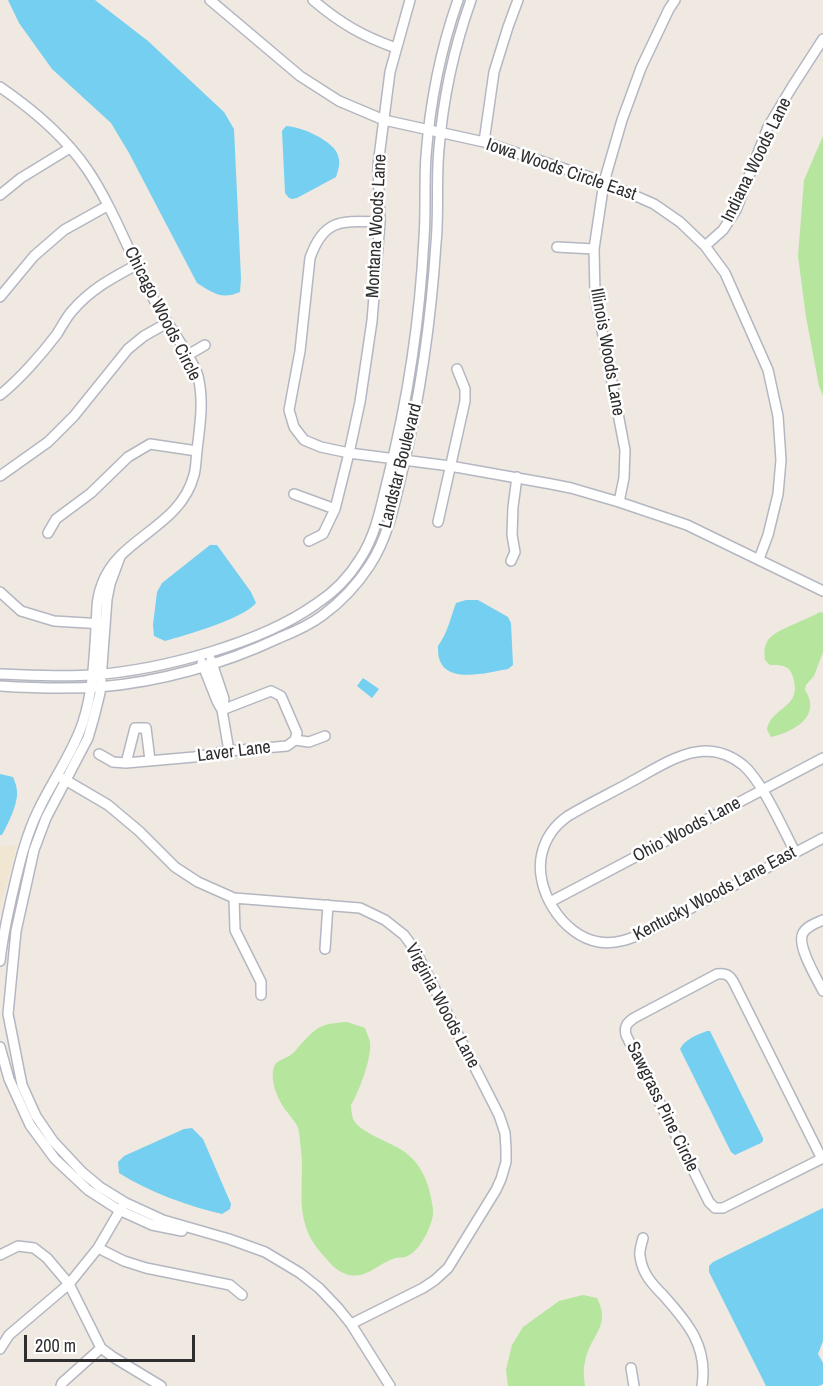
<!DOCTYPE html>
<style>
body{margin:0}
#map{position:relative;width:823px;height:1386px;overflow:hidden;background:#efe9e1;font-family:"Archivo Narrow",sans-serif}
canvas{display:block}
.scale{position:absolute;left:24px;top:1335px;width:171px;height:27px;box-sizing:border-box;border:3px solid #2e2e2e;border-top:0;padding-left:8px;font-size:18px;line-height:21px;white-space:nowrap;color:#2e2e2e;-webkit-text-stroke:4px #fff;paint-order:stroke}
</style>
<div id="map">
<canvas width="823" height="1386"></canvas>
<div class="scale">200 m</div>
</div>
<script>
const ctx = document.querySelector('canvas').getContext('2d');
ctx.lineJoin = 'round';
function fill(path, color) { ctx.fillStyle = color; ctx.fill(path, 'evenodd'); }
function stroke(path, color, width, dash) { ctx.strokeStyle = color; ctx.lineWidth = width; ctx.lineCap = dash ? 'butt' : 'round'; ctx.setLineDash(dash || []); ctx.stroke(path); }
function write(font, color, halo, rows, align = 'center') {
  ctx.font = font + ' "Archivo Narrow",sans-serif'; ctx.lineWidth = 5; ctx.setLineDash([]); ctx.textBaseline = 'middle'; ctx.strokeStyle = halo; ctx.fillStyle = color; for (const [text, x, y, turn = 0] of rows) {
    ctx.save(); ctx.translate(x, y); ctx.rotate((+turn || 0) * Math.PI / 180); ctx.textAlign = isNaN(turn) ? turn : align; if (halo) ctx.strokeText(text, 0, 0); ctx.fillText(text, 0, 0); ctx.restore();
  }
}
const education = new Path2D(`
 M 17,845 L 2,900 L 0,910 L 0,847 Z`);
const green = new Path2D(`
 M 823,136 L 823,396 L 819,386 L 806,317 L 798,256 L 804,180 Z
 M 820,612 L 823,613 L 823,652 L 814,676 L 806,685 L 805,690 C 822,716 794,732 771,737 L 767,730 C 771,706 803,709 793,677 C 790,665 781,665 770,665 L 765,660 C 764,653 764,646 768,640 C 776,629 807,620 820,612 Z
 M 347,1022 L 365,1028 C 366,1032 369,1037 370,1042 C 372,1058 359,1092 351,1105 C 351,1110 352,1115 353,1119 C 359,1133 394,1143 406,1153 C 424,1167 430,1187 433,1209 C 435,1222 419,1254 405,1257 C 402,1258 399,1257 396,1258 C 379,1262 366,1281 346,1274 C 336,1271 329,1262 322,1254 C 290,1218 307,1184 300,1142 C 300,1137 299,1132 298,1128 C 296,1122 291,1118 288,1113 C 279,1103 269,1081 274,1067 C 277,1059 286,1059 292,1054 C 295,1052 298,1047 301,1044 C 319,1025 321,1024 347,1022 Z
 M 583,1295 L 597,1298 C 612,1327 589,1336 585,1362 C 583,1369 584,1378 585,1386 L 508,1386 L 506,1370 L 512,1345 L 523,1327 L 559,1301 Z`);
const water = new Path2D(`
 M 8,0 L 95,0 L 148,41 L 224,112 L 234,129 L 241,278 L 240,292 C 221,300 213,293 197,283 L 129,153 L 111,123 L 52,69 L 19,23 Z
 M 286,126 C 300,126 331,140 337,153 C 341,162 339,168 336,177 L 297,198 L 292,199 L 289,198 L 285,193 L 282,131 Z
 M 210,545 L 217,545 L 251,592 L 256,603 C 243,619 186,635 165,641 L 154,636 L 153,625 L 157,592 L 162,583 Z
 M 466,600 L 478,600 L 508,617 L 511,623 L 513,665 L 508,669 C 490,672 449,684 440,661 C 438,657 438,651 438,646 C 448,632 450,619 456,603 Z
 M 363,678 L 379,689 L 372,698 L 357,686 Z
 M 0,774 L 13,777 C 15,782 17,787 17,792 C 18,804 8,824 2,835 L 0,835 Z
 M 707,1031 L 710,1031 L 763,1138 L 763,1141 L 761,1143 L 735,1155 L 731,1152 L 680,1049 C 685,1039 697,1035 707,1031 Z
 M 192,1128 L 203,1139 L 231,1204 L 230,1209 L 222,1214 C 188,1206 149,1192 119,1173 L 118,1162 L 124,1156 L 184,1129 Z
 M 823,1208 L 823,1341 L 818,1354 L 823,1363 L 823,1384 L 819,1386 L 766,1386 L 709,1272 L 709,1266 L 713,1262 Z`);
const minor = new Path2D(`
 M 210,0 L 300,76 L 339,101 L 384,120 L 484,142 L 604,182 L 654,204 L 680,222 L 705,246 L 725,273 L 768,370 L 778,416 L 781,460 L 778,494 L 768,535 L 759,559
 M 313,0 C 340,23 362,36 396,48
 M 0,87 C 32,109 65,137 87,169 C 114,209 130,256 153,298 C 162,314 172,330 182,345 C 187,355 195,365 198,376 C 204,401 200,425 197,450 C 196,459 196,468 194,475 C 180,528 119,537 102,584 C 96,598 97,613 96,628 C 94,660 93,691 83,722 C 73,753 52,781 38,811 C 26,836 20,861 14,887 C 8,912 3,935 0,961
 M 484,142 L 494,72 L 508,27 L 518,0
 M 0,195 L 21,178 L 70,148
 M 380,222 C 342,221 324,218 310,258 L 300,351 L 289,410 L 294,427 L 304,440 L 321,447 L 349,453 L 450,466 L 551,484 L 571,488 L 619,502 L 687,525 L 823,591
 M 705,246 L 723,230 L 736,210 L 768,127 L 792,87 L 823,39
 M 557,247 L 594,249
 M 0,297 L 34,256 L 64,230 L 107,206
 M 188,355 L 205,345
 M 0,395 C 19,380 42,354 57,334 C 62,326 66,318 72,311 C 91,289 112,278 136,265
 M 0,476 L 48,442 L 74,416 L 128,349 L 144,336 L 167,323
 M 294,494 L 335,509
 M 619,502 L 624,478 L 625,450 L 595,294 L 594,249 L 604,182 L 622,120 L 641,68 L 669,9 L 675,0
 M 438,522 L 465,401 L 465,389 L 457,369
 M 48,533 L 56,519 L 91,493 L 128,457 L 150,444 L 197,451
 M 309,541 L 323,534 L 335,509 L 349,453 L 360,402 L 372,321 L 380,222 L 378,165 L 390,72 L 410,0
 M 120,557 L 110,584 L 107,599 L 100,693 L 94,717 L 88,738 L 46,818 L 34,850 L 16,931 L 8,1014 L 22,1085 L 36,1116 L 53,1141 L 82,1172 L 100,1187 L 126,1203 L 163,1220 L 229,1239 L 265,1252 L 300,1273 L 319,1288 L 338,1308 L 351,1324 L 390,1386
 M 511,561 L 515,552 L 512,535 L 513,507 L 517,477
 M 0,592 L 21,611 L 54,621 L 103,624
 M 211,660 L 224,699 L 222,710 L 229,751
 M 202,663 L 217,701 L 222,710
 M 0,674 C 31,675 61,677 92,675 C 160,670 260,644 316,604 C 333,593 349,577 360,559 C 376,535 381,506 388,478 C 408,399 420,319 424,238 C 426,211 424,184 426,156 C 430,103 440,51 458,0
 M 0,686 C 33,688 66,689 99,687 C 160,682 224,664 279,638 C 294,632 310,625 323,615 C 342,601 357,585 370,565 C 389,536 395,501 403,468 C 421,392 431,321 436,243 C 439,212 436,180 439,149 C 443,98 454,48 471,0
 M 295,740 L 309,742 L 325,736
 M 99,754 L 113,762 L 126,763 L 194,757 L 229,751 L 287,746 L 295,740 L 297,733 L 281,696 L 271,691 L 222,710
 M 126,763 L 135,728 L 146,728 L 150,760
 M 62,778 L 108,805 L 139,831 L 175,867 L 198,882 L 234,898 L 360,908 L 385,920 L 404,935 L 415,950 L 499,1115 L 505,1133 L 506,1149 L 506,1162 L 501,1179 L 496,1190 L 448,1268 L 435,1280 L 423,1288 L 351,1324
 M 795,852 C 783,829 762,781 743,765 C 733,757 719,751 705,751 C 678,752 652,771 629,783 C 609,794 588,804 568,816 C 555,825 546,837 542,853 C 533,888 562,936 599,942 C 617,945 632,938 648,931 L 823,838
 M 234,898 L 235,930 L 261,982 L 261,995
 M 550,902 L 823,758
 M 823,920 C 816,923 807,926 803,933 C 796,945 817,979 823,991
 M 325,949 L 328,905
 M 0,1047 L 9,1079 L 30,1125 L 55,1159 L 88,1190 L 119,1210 L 152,1225 L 182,1231
 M 822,1159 L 734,983 C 730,975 726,973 717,974 L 634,1018 C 627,1023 624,1026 626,1035 L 709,1202 L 715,1208 L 723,1208 L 823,1158
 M 643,1238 C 642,1243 639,1250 640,1256 C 642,1273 652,1284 663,1295 C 688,1323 708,1346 702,1386
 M 98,1248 L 124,1261 L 146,1268 L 230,1285 L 242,1295
 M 0,1255 L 18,1246 L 34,1248 L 47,1258 L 69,1284 L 101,1348 L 113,1357 L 161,1386
 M 0,1349 L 9,1335 L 69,1284 L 98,1248 L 122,1207
 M 631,1368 L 634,1386
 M 61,1386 L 62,1383 L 101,1348`);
const streetNames = [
 ["Indiana Woods Lane",757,160,-64],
 ["Iowa Woods Circle East",561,170,19],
 ["Montana Woods Lane",377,226,-87],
 ["Chicago Woods Circle",162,314,63],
 ["Illinois Woods Lane",607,352,80],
 ["Landstar Boulevard",401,466,-76],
 ["Laver Lane",234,752,-7],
 ["Ohio Woods Lane",687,830,-28],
 ["Kentucky Woods Lane East",715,894,-28],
 ["Virginia Woods Lane",442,1006,62],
 ["Sawgrass Pine Circle",662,1107,64]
];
fill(education, '#f0e6d1');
fill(green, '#b6e59e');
fill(water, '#75cff0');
stroke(minor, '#b4b7c1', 12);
stroke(minor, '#fff', 9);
write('18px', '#2e2e2e', '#fff', streetNames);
</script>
